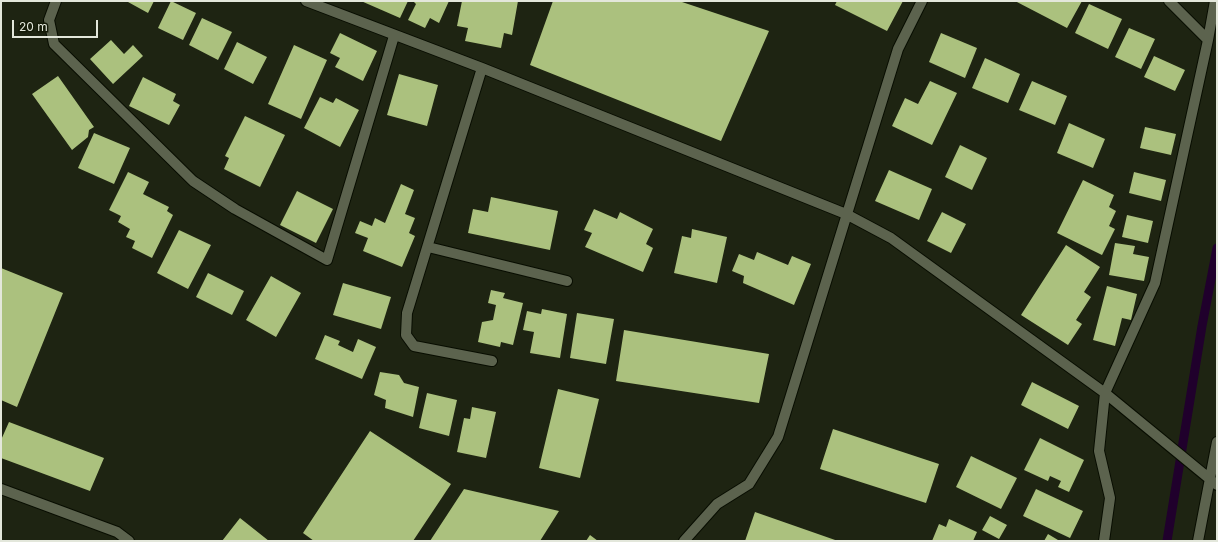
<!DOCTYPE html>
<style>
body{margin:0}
#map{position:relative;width:1218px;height:542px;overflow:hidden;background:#1e2412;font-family:Inter,sans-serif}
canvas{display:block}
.frame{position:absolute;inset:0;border:2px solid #e3e7db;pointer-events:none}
.scale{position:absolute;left:12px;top:20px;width:86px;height:18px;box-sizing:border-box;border:2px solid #e3e7db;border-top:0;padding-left:5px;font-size:12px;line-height:14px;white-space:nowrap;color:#e3e7db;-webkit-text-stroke:3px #151b08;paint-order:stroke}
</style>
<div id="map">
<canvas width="1218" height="542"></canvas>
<div class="frame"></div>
<div class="scale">20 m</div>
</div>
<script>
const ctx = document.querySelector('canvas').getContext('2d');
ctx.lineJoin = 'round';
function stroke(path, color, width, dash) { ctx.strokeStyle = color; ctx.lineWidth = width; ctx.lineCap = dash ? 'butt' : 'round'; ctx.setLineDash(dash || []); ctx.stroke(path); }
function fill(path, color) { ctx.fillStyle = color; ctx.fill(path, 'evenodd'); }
const stream = new Path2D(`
 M 1167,541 L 1202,326 L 1217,248`);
const building = new Path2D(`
 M 129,1 L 154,1 L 148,13 L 128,2 Z
 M 171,1 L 196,13 L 183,40 L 158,28 Z
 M 361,1 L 408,1 L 400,18 Z
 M 413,1 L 449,1 L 439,23 L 430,18 L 425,28 L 408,20 L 416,4 Z
 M 462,1 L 518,1 L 512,35 L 504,33 L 501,48 L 465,41 L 468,28 L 457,26 Z
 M 553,1 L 679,1 L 769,31 L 721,141 L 530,65 Z
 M 837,1 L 903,1 L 887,31 L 835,5 Z
 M 1015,1 L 1082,1 L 1067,28 Z
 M 1089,4 L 1122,19 L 1108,49 L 1075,33 Z
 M 202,18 L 232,32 L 218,60 L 189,45 Z
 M 1129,28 L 1155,39 L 1141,69 L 1115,57 Z
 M 340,33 L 377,51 L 363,81 L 335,67 L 340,58 L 330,53 Z
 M 941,33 L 977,48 L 965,78 L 929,62 Z
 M 111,40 L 124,54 L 133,45 L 143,56 L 113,84 L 90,59 Z
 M 237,42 L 267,57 L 253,84 L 224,69 Z
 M 294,45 L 327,60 L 301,119 L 268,104 Z
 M 1154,56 L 1185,70 L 1175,91 L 1144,77 Z
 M 985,58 L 1020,74 L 1008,103 L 972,88 Z
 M 399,74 L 438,85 L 427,126 L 387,115 Z
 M 58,76 L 94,127 L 89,130 L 88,137 L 72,150 L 32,94 Z
 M 143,77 L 176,94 L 173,101 L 180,105 L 169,125 L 129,106 Z
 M 930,81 L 957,93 L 932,145 L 892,126 L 905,98 L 918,104 Z
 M 1032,81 L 1067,96 L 1055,125 L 1019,110 Z
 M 320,97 L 333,103 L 336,98 L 359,110 L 340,147 L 304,128 Z
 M 245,116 L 285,135 L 260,187 L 224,169 L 229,158 L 225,156 Z
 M 1069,123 L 1105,139 L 1093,168 L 1057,153 Z
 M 1145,127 L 1176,134 L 1171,155 L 1140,148 Z
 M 94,133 L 130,148 L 114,184 L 78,168 Z
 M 960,145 L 987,158 L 972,190 L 945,177 Z
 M 889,170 L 932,189 L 919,220 L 875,201 Z
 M 128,172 L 149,182 L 143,194 L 169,207 L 167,211 L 173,215 L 152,258 L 132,248 L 135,241 L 126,237 L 130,229 L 118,222 L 121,216 L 109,210 Z
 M 1134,172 L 1166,180 L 1161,201 L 1129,193 Z
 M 1083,180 L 1114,195 L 1109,207 L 1116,211 L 1109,226 L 1115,229 L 1102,255 L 1057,233 Z
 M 401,184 L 414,190 L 405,214 L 415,218 L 409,233 L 415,236 L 402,267 L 363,251 L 368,238 L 355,233 L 360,221 L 372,226 L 375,218 L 385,223 Z
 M 297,191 L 333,209 L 316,243 L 280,225 Z
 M 491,197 L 558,211 L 550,250 L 468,233 L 473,209 L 488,212 Z
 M 594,209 L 617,219 L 620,212 L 653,229 L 646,244 L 653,248 L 643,272 L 585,247 L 592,233 L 584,230 Z
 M 942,212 L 966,224 L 951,253 L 927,241 Z
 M 1127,215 L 1153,221 L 1148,243 L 1122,237 Z
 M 692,229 L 727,237 L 717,283 L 674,273 L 682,236 L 691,238 Z
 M 179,230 L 211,245 L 188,289 L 157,273 Z
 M 1115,243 L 1135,246 L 1133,254 L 1149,257 L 1144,281 L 1109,275 Z
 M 1066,245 L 1100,267 L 1084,292 L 1091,297 L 1076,320 L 1082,324 L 1068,345 L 1021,315 Z
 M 757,252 L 788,265 L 792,256 L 811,264 L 794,305 L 743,283 L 744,276 L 732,271 L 739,254 L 754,260 Z
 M 1,268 L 63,293 L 17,407 L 1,400 Z
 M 208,273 L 244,291 L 232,315 L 196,297 Z
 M 271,276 L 301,293 L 276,337 L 246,320 Z
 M 343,283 L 391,297 L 381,329 L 333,315 Z
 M 1107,286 L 1137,294 L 1131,320 L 1122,318 L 1115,346 L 1093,340 Z
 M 491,290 L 505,293 L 503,298 L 523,303 L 513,345 L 501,342 L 500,347 L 478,342 L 482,322 L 493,320 L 496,305 L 488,303 Z
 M 542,309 L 567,314 L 560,358 L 530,353 L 534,332 L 523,330 L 527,311 L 541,314 Z
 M 577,313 L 614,319 L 606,364 L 570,358 Z
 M 624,330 L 769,354 L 759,403 L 616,381 Z
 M 325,335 L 340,341 L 338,345 L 353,352 L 358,339 L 376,347 L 362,379 L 315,359 Z
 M 380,372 L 399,375 L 404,383 L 419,387 L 413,417 L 385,408 L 386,400 L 374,395 Z
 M 1032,382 L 1079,406 L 1068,429 L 1021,405 Z
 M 558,389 L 599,399 L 580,478 L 539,468 Z
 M 427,393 L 457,400 L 449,436 L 419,428 Z
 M 472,407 L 496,412 L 486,458 L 457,452 L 464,418 L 470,419 Z
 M 9,422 L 104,458 L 90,491 L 1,458 L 1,440 Z
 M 833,429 L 939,464 L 926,503 L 820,469 Z
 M 370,431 L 451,484 L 413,541 L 314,541 L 303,533 Z
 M 1040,438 L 1084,460 L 1069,492 L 1058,487 L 1061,481 L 1050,476 L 1048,481 L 1024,470 Z
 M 971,456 L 1017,478 L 1001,509 L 956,487 Z
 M 464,489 L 559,511 L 540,541 L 430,541 Z
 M 1036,489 L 1083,511 L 1070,538 L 1023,516 Z
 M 755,512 L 838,541 L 745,541 Z
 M 990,516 L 1007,525 L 999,539 L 982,530 Z
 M 240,518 L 269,541 L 222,541 Z
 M 949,519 L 977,532 L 973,541 L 932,541 L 939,524 L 946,527 Z
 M 1048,534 L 1058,540 L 1058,541 L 1044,541 Z
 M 590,535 L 598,541 L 586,541 Z`);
const service = new Path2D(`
 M 1169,1 L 1208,40
 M 1105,393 L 1155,283 L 1208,40 L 1215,1`);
const minor = new Path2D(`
 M 56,1 L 49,20 L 54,44 L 193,181 L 235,209 L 327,260 L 394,36
 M 306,1 L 482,68 L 846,214 L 891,238 L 1105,393 L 1217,485
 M 482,68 L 407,313 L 406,335 L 414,346 L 492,361
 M 428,247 L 567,281
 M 1,489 L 117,532 L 129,541
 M 684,541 L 717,504 L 749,484 L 778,437 L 898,49 L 922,1
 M 1104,541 L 1110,498 L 1099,451 L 1105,393
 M 1198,541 L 1217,442`);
stroke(stream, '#20002c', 9);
fill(building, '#abc17e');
stroke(service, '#080d01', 12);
stroke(minor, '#080d01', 12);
stroke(service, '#5c634e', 10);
stroke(minor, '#5c634e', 10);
</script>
